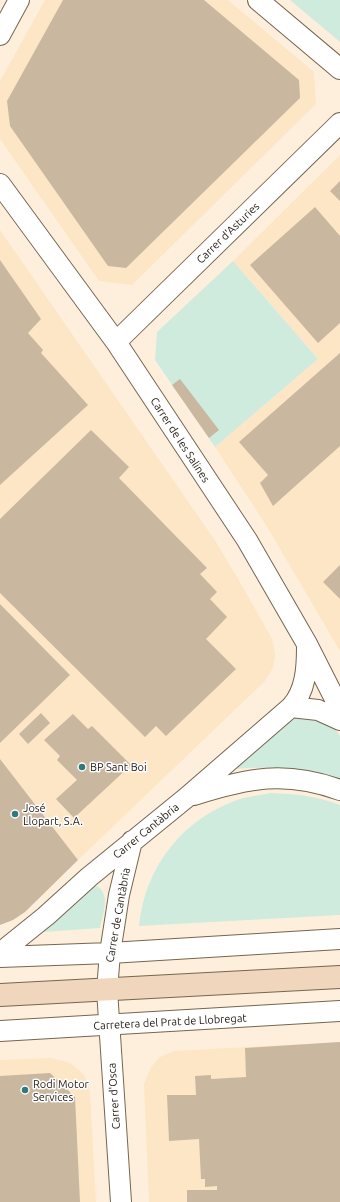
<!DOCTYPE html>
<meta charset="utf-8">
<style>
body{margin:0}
canvas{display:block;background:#fdefdb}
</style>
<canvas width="340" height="1202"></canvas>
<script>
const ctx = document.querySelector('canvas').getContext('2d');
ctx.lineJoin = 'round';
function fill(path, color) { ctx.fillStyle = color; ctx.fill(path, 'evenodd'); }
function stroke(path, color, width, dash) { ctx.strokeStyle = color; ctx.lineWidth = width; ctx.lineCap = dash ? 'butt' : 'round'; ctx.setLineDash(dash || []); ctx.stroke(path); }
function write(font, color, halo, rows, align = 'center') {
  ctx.font = font + ' Ubuntu,sans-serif'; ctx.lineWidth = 3; ctx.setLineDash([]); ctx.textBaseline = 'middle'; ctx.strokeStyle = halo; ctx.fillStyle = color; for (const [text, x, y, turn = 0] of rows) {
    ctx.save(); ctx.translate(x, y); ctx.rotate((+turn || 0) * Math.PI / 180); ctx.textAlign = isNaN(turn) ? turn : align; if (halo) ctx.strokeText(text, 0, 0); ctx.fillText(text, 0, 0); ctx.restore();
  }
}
const built = new Path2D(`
 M 45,0 L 228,0 L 314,72 L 316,104 L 132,285 L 99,281 L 0,139 L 0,81 Z
 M 340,155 L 340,651 L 266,525 L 215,447 L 318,359 L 233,261 Z
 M 0,230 L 216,542 L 244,589 L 272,639 L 274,647 L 275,656 L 273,668 L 265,681 L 78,860 L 0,759 L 0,743 L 70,675 L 0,604 Z
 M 340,1042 L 340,1202 L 149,1202 L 144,1084 L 151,1067 L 160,1057 L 174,1051 Z
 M 51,1058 L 70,1063 L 79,1070 L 84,1075 L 90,1092 L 96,1202 L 0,1202 L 0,1060 Z`);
const green = new Path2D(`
 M 290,0 L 340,0 L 340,42 Z
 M 233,261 L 318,359 L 215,447 L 155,360 L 157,332 Z
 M 304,716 C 319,719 332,722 340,736 L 340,781 C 301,770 275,765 234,769 L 286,722 Z
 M 271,793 C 295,794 317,796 340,805 L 340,915 L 139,926 C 145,865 185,816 243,798 C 252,796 262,795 271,793 Z
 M 97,886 C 111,895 103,913 100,928 L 43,932 L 87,889 Z`);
const building = new Path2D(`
 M 63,0 L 204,0 L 299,80 L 300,98 L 126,268 L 108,266 L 10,126 L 7,101 Z
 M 340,181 L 340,201 L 330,191 Z
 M 315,207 L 340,236 L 340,323 L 318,343 L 250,265 Z
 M 0,260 L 41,319 L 28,333 L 43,350 L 41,353 L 88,405 L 0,485 Z
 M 340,353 L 340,446 L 273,506 L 260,483 L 268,475 L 239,442 Z
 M 180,379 L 219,430 L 209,438 L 172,385 Z
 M 91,430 L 129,467 L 119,478 L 207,568 L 200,574 L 217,592 L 210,599 L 227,617 L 206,639 L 236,669 L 166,736 L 156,726 L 145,737 L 0,593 L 0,519 Z
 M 340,565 L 340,599 L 323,582 Z
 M 0,604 L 70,675 L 0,743 Z
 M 41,713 L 50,723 L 28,744 L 19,734 Z
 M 73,714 L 88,729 L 92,726 L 131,765 L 74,818 L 56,799 L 77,780 L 57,760 L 60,756 L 44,740 Z
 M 0,759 L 78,860 L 25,912 L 13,920 L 0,925 Z
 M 340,1042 L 340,1202 L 187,1202 L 187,1190 L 217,1190 L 217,1186 L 205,1187 L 205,1179 L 201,1179 L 199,1139 L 169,1141 L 167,1095 L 196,1095 L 195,1076 L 211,1075 L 211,1079 L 246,1077 L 245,1048 Z
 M 50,1073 L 75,1097 L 80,1202 L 0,1202 L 0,1076 Z`);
const street = new Path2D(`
 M 258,0 L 340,69
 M 0,35 L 19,0
 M 0,184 L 116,342 L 247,540 L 307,644 L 340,709
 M 116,342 L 340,123
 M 291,707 L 318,710 L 340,720
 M 194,795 C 248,778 285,770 340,790
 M 0,953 L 46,916 L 89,877 L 186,798 L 291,707 C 306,691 307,667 307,647
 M 0,957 L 110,953 L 340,939
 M 0,1031 L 340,1011
 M 121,1202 L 107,990 L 110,953 L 119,895 L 132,841`);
const secondary = new Path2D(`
 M 0,995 L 340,977`);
const markers = [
 [82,767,4,"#317a7b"],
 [15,814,4,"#317a7b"],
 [25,1090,4,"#317a7b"]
];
const streetNames = [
 ["Carrer d'Asturies",228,233,-44],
 ["Carrer de les Salines",180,440,57],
 ["Carrer Cantàbria",146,831,-39],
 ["Carrer de Cantàbria",118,915,-80],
 ["Carretera del Prat de Llobregat",170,1022,-3],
 ["Carrer d'Osca",114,1096,-94]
];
const poiNames = [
 ["BP Sant Boi",90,767],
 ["José",23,808],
 ["Llopart, S.A.",23,821],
 ["Rodi Motor",33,1084],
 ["Services",33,1097]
];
fill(built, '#fde6c6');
fill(green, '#cfebdd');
fill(building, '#c9b7a0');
stroke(street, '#766650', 22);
stroke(secondary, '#766650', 24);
stroke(street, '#fff', 20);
stroke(secondary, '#efd6bd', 22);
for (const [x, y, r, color] of markers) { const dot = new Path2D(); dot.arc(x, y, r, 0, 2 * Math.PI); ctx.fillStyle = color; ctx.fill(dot); stroke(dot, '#fefefe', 1.5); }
write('11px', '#201a11', '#fefefe', streetNames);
write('11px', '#201a11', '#fefefe', poiNames, 'left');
</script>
